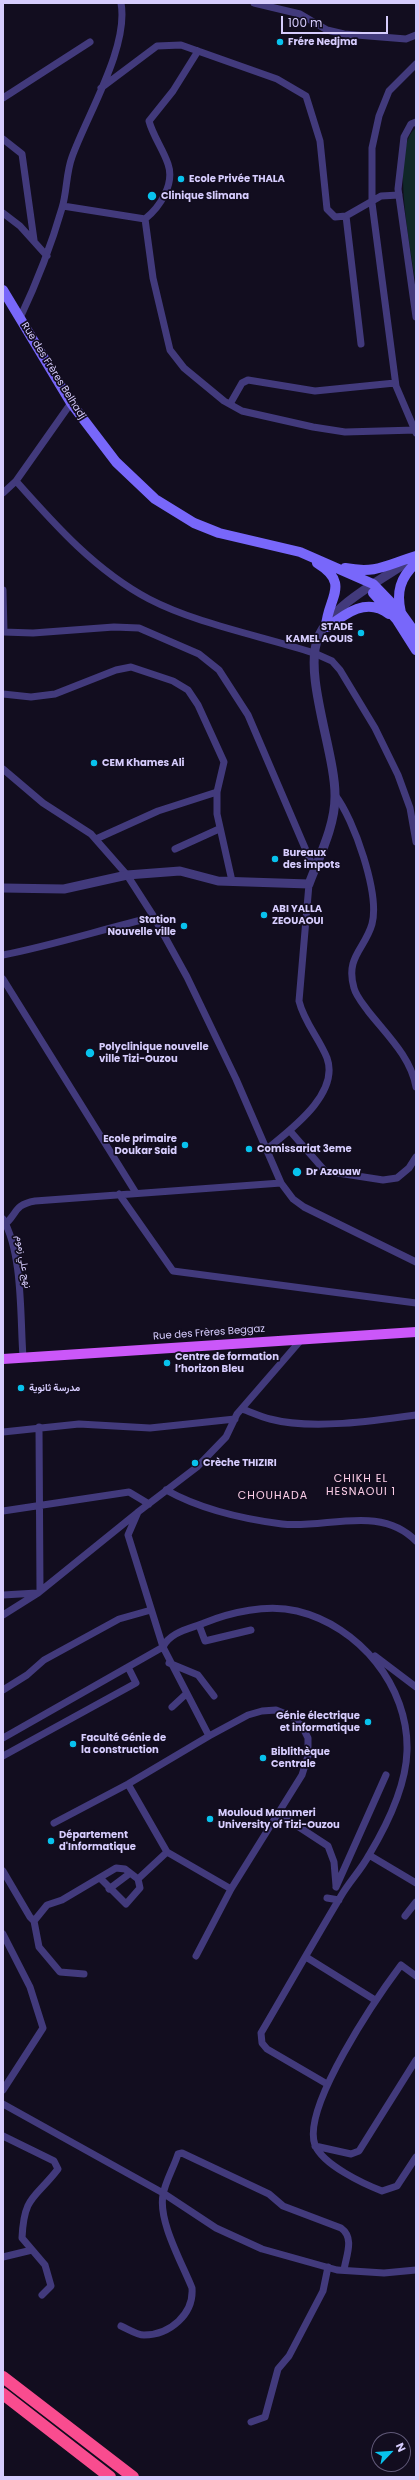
<!DOCTYPE html>
<meta charset="utf-8">
<style>
body{margin:0}
#map{position:relative;width:419px;height:2480px;overflow:hidden;background:#120d1f;font-family:Poppins,sans-serif}
canvas{display:block}
.frame{position:absolute;inset:0;border:4px solid #d6ccfd;pointer-events:none}
.north{position:absolute;left:371px;top:2432px;width:40px;height:40px;box-sizing:border-box;background:#120d1f;border:1px solid #605978;border-radius:50%;rotate:65deg;font-size:11px;font-weight:700;line-height:16px;text-align:center;color:#d6ccfd}
.north::after{content:'';display:block;margin:auto;width:14px;height:18px;background:#08c2ed;clip-path:polygon(50% 0,100% 100%,50% 72%,0 100%)}
.scale{position:absolute;left:281px;top:16px;width:107px;height:18px;box-sizing:border-box;border:2px solid #d6ccfd;border-top:0;padding-left:5px;font-size:12px;line-height:14px;white-space:nowrap;color:#d6ccfd;-webkit-text-stroke:3px #120d1f;paint-order:stroke}
</style>
<div id="map">
<canvas width="419" height="2480"></canvas>
<div class="frame"></div>
<div class="north">N</div>
<div class="scale">100 m</div>
</div>
<script>
const ctx = document.querySelector('canvas').getContext('2d');
ctx.lineJoin = 'round';
function fill(path, color) { ctx.fillStyle = color; ctx.fill(path, 'evenodd'); }
function stroke(path, color, width, dash) { ctx.strokeStyle = color; ctx.lineWidth = width; ctx.lineCap = dash ? 'butt' : 'round'; ctx.setLineDash(dash || []); ctx.stroke(path); }
function write(font, color, halo, rows, align = 'center') {
  ctx.font = font + ' Poppins,Vazirmatn,sans-serif'; ctx.lineWidth = 3.5; ctx.setLineDash([]); ctx.textBaseline = 'middle'; ctx.strokeStyle = halo; ctx.fillStyle = color; for (const [text, x, y, turn = 0] of rows) {
    ctx.save(); ctx.translate(x, y); ctx.rotate((+turn || 0) * Math.PI / 180); ctx.textAlign = isNaN(turn) ? turn : align; if (halo) ctx.strokeText(text, 0, 0); ctx.fillText(text, 0, 0); ctx.restore();
  }
}
const green = new Path2D(`
 M 416,128 L 416,285 C 412,255 389,147 416,128 Z`);
const minor = new Path2D(`
 M 254,3 L 300,14 L 327,30 L 344,34 L 406,39 L 416,35
 M 416,64 L 389,91 L 379,116 L 372,148 L 372,203 L 396,386 L 416,433
 M 101,88 L 157,46 L 181,45 L 277,79 L 306,96 L 320,141 L 327,209 L 335,217 L 346,216 L 381,196 L 399,195
 M 3,98 L 90,42
 M 416,122 L 411,124 L 404,137 L 398,189 L 416,317
 M 3,139 L 22,154 L 34,240
 M 63,206 L 145,219 L 153,278 L 170,350 L 184,368 L 224,401 L 242,411 L 313,427 L 345,432 L 416,430
 M 3,213 L 20,226 L 47,256
 M 346,216 L 361,344
 M 145,219 C 160,207 175,184 168,164 C 163,149 153,136 149,121 L 173,91 L 198,51
 M 20,318 C 37,282 51,246 62,208 C 67,192 66,173 72,157 C 87,115 129,47 121,3
 M 230,404 L 242,383 L 248,380 L 315,391 L 395,383
 M 16,481 C 55,525 96,571 149,599 C 197,624 262,636 314,653 L 332,661 L 340,670 L 375,728 L 398,775 L 410,808 L 416,842
 M 3,493 L 16,481 L 71,403
 M 3,590 L 4,632
 M 3,632 L 33,633 L 114,627 L 139,628 L 199,654 L 219,670 L 248,715 L 314,869
 M 3,694 L 31,697 L 55,694 L 116,670 L 131,667 L 173,681 L 188,690 L 198,705 L 224,762 L 217,792 L 217,814 L 232,881
 M 3,769 L 43,803 L 91,834 L 127,875 L 154,917 L 187,977 L 236,1079 L 281,1183
 M 335,795 C 354,819 380,894 372,924 C 365,949 345,957 354,988 C 356,996 363,1004 368,1011 C 386,1034 411,1057 416,1087
 M 96,839 L 158,811 L 217,792
 M 175,849 L 219,829
 M 3,955 C 54,945 103,929 154,917
 M 3,979 L 136,1193
 M 290,1131 L 325,1171 L 383,1180 L 397,1178 L 409,1168 L 416,1157
 M 267,1149 C 290,1130 340,1094 327,1058 C 319,1038 304,1022 299,1001 L 309,884
 M 119,1194 L 173,1271 L 416,1303
 M 3,1219 C 23,1254 20,1316 23,1357
 M 3,1226 C 18,1215 12,1205 35,1201 L 281,1183 L 293,1199 L 304,1207 L 416,1262
 M 242,1409 C 251,1412 261,1417 270,1419 C 311,1430 374,1421 416,1415
 M 39,1427 L 40,1591
 M 3,1432 L 79,1424 L 150,1428 L 235,1419
 M 166,1490 C 200,1509 243,1519 282,1524 C 326,1529 380,1504 416,1541
 M 3,1511 L 129,1492 L 149,1504
 M 3,1595 L 37,1593
 M 3,1615 L 38,1593 L 137,1513
 M 199,1625 L 205,1641 L 251,1630
 M 375,1656 L 416,1687
 M 169,1663 L 198,1675 L 214,1696
 M 3,1690 L 27,1675 L 44,1660 L 119,1619 L 151,1610
 M 172,1707 L 186,1694
 M 209,1736 L 163,1647 C 170,1632 189,1629 204,1623 C 231,1612 267,1604 297,1611 C 359,1626 409,1686 407,1751 C 406,1786 387,1825 369,1855 C 361,1870 349,1882 341,1896 C 314,1941 288,1987 261,2033 L 262,2043 L 267,2049 L 327,2084
 M 3,1738 L 163,1647 L 128,1535 L 138,1512 L 197,1467 L 226,1437 L 237,1414 L 301,1340
 M 3,1756 L 136,1683 L 128,1667
 M 128,1784 L 167,1852 L 231,1889
 M 279,1814 L 328,1846 L 334,1862 L 336,1886
 M 54,1823 L 128,1784 L 209,1736 L 248,1715 L 262,1711 L 276,1710 L 291,1716 L 302,1726 L 308,1738 L 308,1756 L 302,1775 L 231,1889 L 196,1956
 M 369,1855 L 416,1883
 M 3,1871 L 30,1917 L 34,1921 L 47,1905 L 62,1900 L 116,1868 L 125,1869 L 138,1879 L 167,1852
 M 100,1878 L 126,1904 L 140,1888 L 138,1879
 M 336,1887 L 386,1775
 M 109,1889 L 129,1874
 M 327,1898 L 339,1900
 M 405,1916 L 416,1902
 M 34,1921 L 39,1947 L 60,1972 L 84,1974
 M 3,1934 L 30,1987 L 43,2028 L 3,2090
 M 306,1957 L 375,2000
 M 416,1976 L 401,1965 C 377,1997 301,2108 315,2145 C 323,2165 364,2184 382,2191 L 397,2186 L 416,2157
 M 3,2104 L 163,2193 L 216,2228 L 262,2249 L 337,2270 L 384,2273 L 416,2270
 M 3,2136 L 54,2161 L 58,2169 C 35,2199 24,2195 22,2238 L 45,2265 L 51,2286 L 42,2295
 M 315,2146 L 351,2154 L 359,2151 L 416,2060
 M 3,2257 L 32,2250
 M 121,2326 C 128,2329 137,2335 144,2335 C 170,2335 194,2314 192,2288 C 182,2263 158,2221 163,2195 C 165,2182 174,2167 178,2154 L 182,2153 L 269,2194 L 283,2206 L 341,2228 C 355,2238 346,2256 344,2270
 M 251,2422 L 265,2417 L 278,2369 L 289,2356 L 323,2291 L 328,2267`);
const tertiary = new Path2D(`
 M 3,888 L 64,889 L 127,875 L 180,871 L 218,881 L 309,884 C 319,857 335,826 335,797 C 336,755 303,675 318,638 C 331,605 381,580 409,561`);
const secondary = new Path2D(`
 M 3,290 L 71,403 L 116,462 L 155,499 L 194,523 L 219,533 L 300,552 L 373,584 L 401,613 L 416,634
 M 317,563 C 351,584 328,597 326,626
 M 345,568 C 377,574 386,565 416,556
 M 373,593 L 397,620 L 416,650
 M 401,613 C 396,592 400,578 416,563
 M 328,627 C 346,613 367,597 389,614`);
const primary = new Path2D(`
 M 3,1359 L 416,1332`);
const motorway = new Path2D(`
 M 3,2377 L 133,2477
 M 3,2394 L 110,2477`);
const markers = [
 [280,42,4,"#08c2ed"],
 [181,179,4,"#08c2ed"],
 [152,196,5,"#08c2ed"],
 [361,633,4,"#08c2ed"],
 [94,763,4,"#08c2ed"],
 [275,859,4,"#08c2ed"],
 [264,915,4,"#08c2ed"],
 [184,926,4,"#08c2ed"],
 [90,1053,5,"#08c2ed"],
 [185,1145,4,"#08c2ed"],
 [249,1149,4,"#08c2ed"],
 [297,1172,5,"#08c2ed"],
 [167,1363,4,"#08c2ed"],
 [21,1388,4,"#08c2ed"],
 [195,1463,4,"#08c2ed"],
 [368,1722,4,"#08c2ed"],
 [73,1744,4,"#08c2ed"],
 [263,1758,4,"#08c2ed"],
 [210,1819,4,"#08c2ed"],
 [51,1841,4,"#08c2ed"]
];
const poiNames = [
 ["Frére Nedjma",288,42],
 ["Ecole Privée THALA",189,179],
 ["Clinique Slimana",161,196],
 ["STADE",353,627,"right"],
 ["KAMEL AOUIS",353,639,"right"],
 ["CEM Khames Ali",102,763],
 ["Bureaux",283,853],
 ["des impots",283,865],
 ["ABI YALLA",272,909],
 ["ZEOUAOUI",272,921],
 ["Station",176,920,"right"],
 ["Nouvelle ville",176,932,"right"],
 ["Polyclinique nouvelle",99,1047],
 ["ville Tizi-Ouzou",99,1059],
 ["Ecole primaire",177,1139,"right"],
 ["Doukar Said",177,1151,"right"],
 ["Comissariat 3eme",257,1149],
 ["Dr Azouaw",306,1172],
 ["Centre de formation",175,1357],
 ["l’horizon Bleu",175,1369],
 ["مدرسة ثانوية",29,1388],
 ["Crèche THIZIRI",203,1463],
 ["Génie électrique",360,1716,"right"],
 ["et informatique",360,1728,"right"],
 ["Faculté Génie de",81,1738],
 ["la construction",81,1750],
 ["Biblithèque",271,1752],
 ["Centrale",271,1764],
 ["Mouloud Mammeri",218,1813],
 ["University of Tizi-Ouzou",218,1825],
 ["Département",59,1835],
 ["d'Informatique",59,1847]
];
const streetNames = [
 ["Rue des Frères Belhadj",53,371,58],
 ["نهج علي زموم",23,1262,81],
 ["Rue des Frères Beggaz",209,1333,-4]
];
const neighbourhoodNames = [
 ["CHIKH EL",361,1479],
 ["HESNAOUI 1",361,1492],
 ["CHOUHADA",273,1496]
];
fill(green, '#102728');
stroke(minor, '#423a7c', 7);
stroke(tertiary, '#423a7c', 9);
stroke(secondary, '#7867fa', 10);
stroke(primary, '#cb57f9', 10);
stroke(motorway, '#f94c8f', 12);
for (const [x, y, r, color] of markers) { const dot = new Path2D(); dot.arc(x, y, r, 0, 2 * Math.PI); ctx.fillStyle = color; ctx.fill(dot); stroke(dot, '#120d1f', 1.5); }
write('bold 10px', '#d6ccfd', '#120d1f', poiNames, 'left');
write('10px', '#d6ccfd', '#120d1f', streetNames);
ctx.letterSpacing = '1px';
write('11px', '#fdcee8', '#120d1f', neighbourhoodNames);
ctx.letterSpacing = '0px';
</script>
